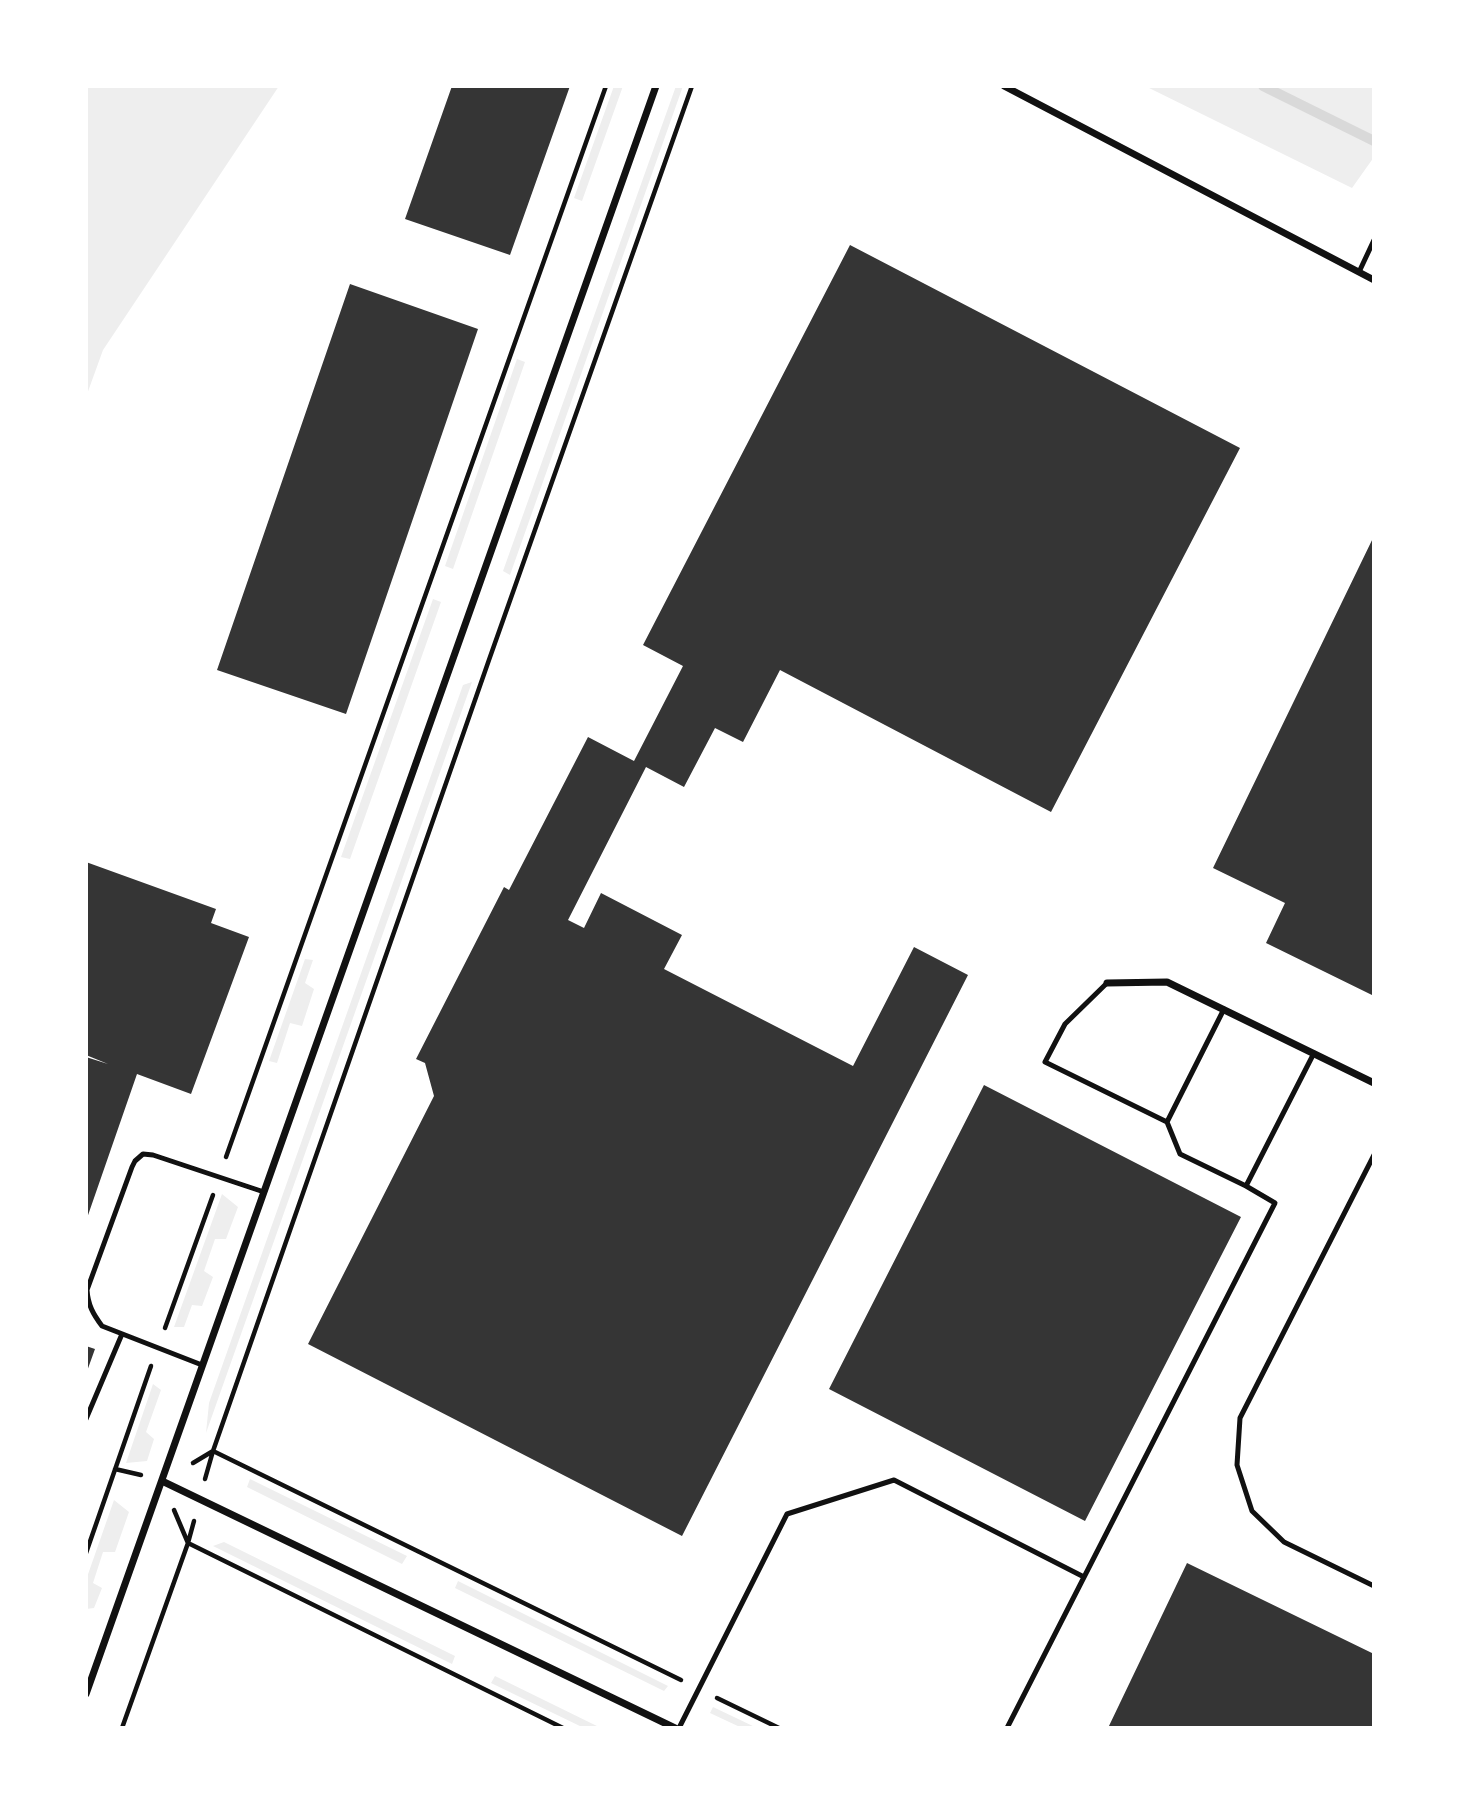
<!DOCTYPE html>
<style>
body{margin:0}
#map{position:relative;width:1460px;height:1814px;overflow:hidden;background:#fff;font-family:"Alegreya Sans",sans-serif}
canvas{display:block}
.frame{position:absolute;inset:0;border:88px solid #fff;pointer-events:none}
</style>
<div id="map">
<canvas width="1460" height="1814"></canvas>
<div class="frame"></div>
</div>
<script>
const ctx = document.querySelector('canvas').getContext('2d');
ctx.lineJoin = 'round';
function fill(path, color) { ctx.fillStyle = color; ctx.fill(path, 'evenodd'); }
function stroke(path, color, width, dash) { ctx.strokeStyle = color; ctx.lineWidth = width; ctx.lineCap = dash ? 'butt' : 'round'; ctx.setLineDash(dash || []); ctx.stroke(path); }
const green = new Path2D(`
 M 86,86 L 279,86 L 103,350 L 86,397 Z
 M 614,86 L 623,86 L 582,201 L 574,198 Z
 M 676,86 L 683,86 L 510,575 L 503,571 Z
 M 1145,86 L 1374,86 L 1374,157 L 1352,188 Z
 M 517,359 L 525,362 L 453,569 L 445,566 Z
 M 433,599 L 441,602 L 350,859 L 341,857 Z
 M 472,682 L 206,1433 L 209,1403 L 463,685 Z
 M 305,959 L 313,960 L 305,983 L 314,989 L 302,1026 L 290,1023 L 277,1063 L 269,1061 Z
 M 222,1194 L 238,1207 L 226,1239 L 215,1239 L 204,1271 L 213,1277 L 202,1306 L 192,1305 L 184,1327 L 174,1327 Z
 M 153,1384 L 161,1390 L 146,1432 L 154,1439 L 147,1461 L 126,1463 Z
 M 250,1479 L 407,1556 L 402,1564 L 247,1487 Z
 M 114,1500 L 129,1512 L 115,1552 L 103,1552 L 93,1583 L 102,1588 L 94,1608 L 86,1609 L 86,1580 Z
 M 224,1542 L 455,1656 L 452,1664 L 213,1546 Z
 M 458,1581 L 668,1686 L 664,1691 L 455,1588 Z
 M 495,1676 L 601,1728 L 584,1728 L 491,1683 Z
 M 713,1707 L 757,1728 L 742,1728 L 710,1713 Z`);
const stream = new Path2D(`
 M 1263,86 L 1374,141`);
const building = new Path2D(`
 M 452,86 L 570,86 L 510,255 L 405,219 Z
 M 850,245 L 1240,448 L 1051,812 L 780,670 L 743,742 L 715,728 L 684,787 L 646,767 L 568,920 L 584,928 L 601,893 L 682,935 L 664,969 L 853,1066 L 914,947 L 968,975 L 682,1536 L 308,1344 L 434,1096 L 425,1063 L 416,1059 L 504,887 L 509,890 L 588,737 L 634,761 L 683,666 L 643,645 Z
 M 350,284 L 478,329 L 346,714 L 217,670 Z
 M 1374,536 L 1374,996 L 1266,943 L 1285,903 L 1213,868 Z
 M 86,862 L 216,909 L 211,923 L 249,937 L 191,1094 L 137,1074 L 86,1221 L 86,1057 L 108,1064 L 86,1055 Z
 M 984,1085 L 1241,1217 L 1085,1521 L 829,1389 Z
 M 86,1346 L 95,1349 L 86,1374 Z
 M 1187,1563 L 1374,1654 L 1374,1728 L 1108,1728 Z`);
const path = new Path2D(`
 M 226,1157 L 606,86
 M 165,1328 L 213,1195
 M 193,1463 L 213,1451 L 681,1680
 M 115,1469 L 141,1475
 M 205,1479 L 213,1451 L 490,657 L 692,86
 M 174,1510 L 188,1543 L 563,1728
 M 86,1553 L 151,1366
 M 717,1698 L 779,1728
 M 122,1728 L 188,1543 L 194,1521`);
const service = new Path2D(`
 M 1359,272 L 1374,240
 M 1107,983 L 1065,1024 L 1045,1062 L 1167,1122 L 1180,1154 L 1246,1186
 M 1167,1122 L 1224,1009
 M 1374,1155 L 1240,1418 L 1237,1465 L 1252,1511 L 1284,1542 L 1374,1586
 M 202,1365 L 102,1326 C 93,1314 88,1305 87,1290 L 132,1167 L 135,1161 L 143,1154 L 153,1155 L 264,1192
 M 86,1419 L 122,1334
 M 679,1728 L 787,1514 L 894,1480 L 1084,1577
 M 1007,1728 L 1275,1203 L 1246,1186 L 1314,1053`);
const minor = new Path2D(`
 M 1004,86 L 1374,280
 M 1107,983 L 1167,982 L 1374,1083
 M 162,1481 L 675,1728
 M 86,1694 L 656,86`);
fill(green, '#eee');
stroke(stream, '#d9d9d9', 10);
fill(building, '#353535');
stroke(path, '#111', 4.5);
stroke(service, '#111', 5);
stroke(minor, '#111', 7);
</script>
